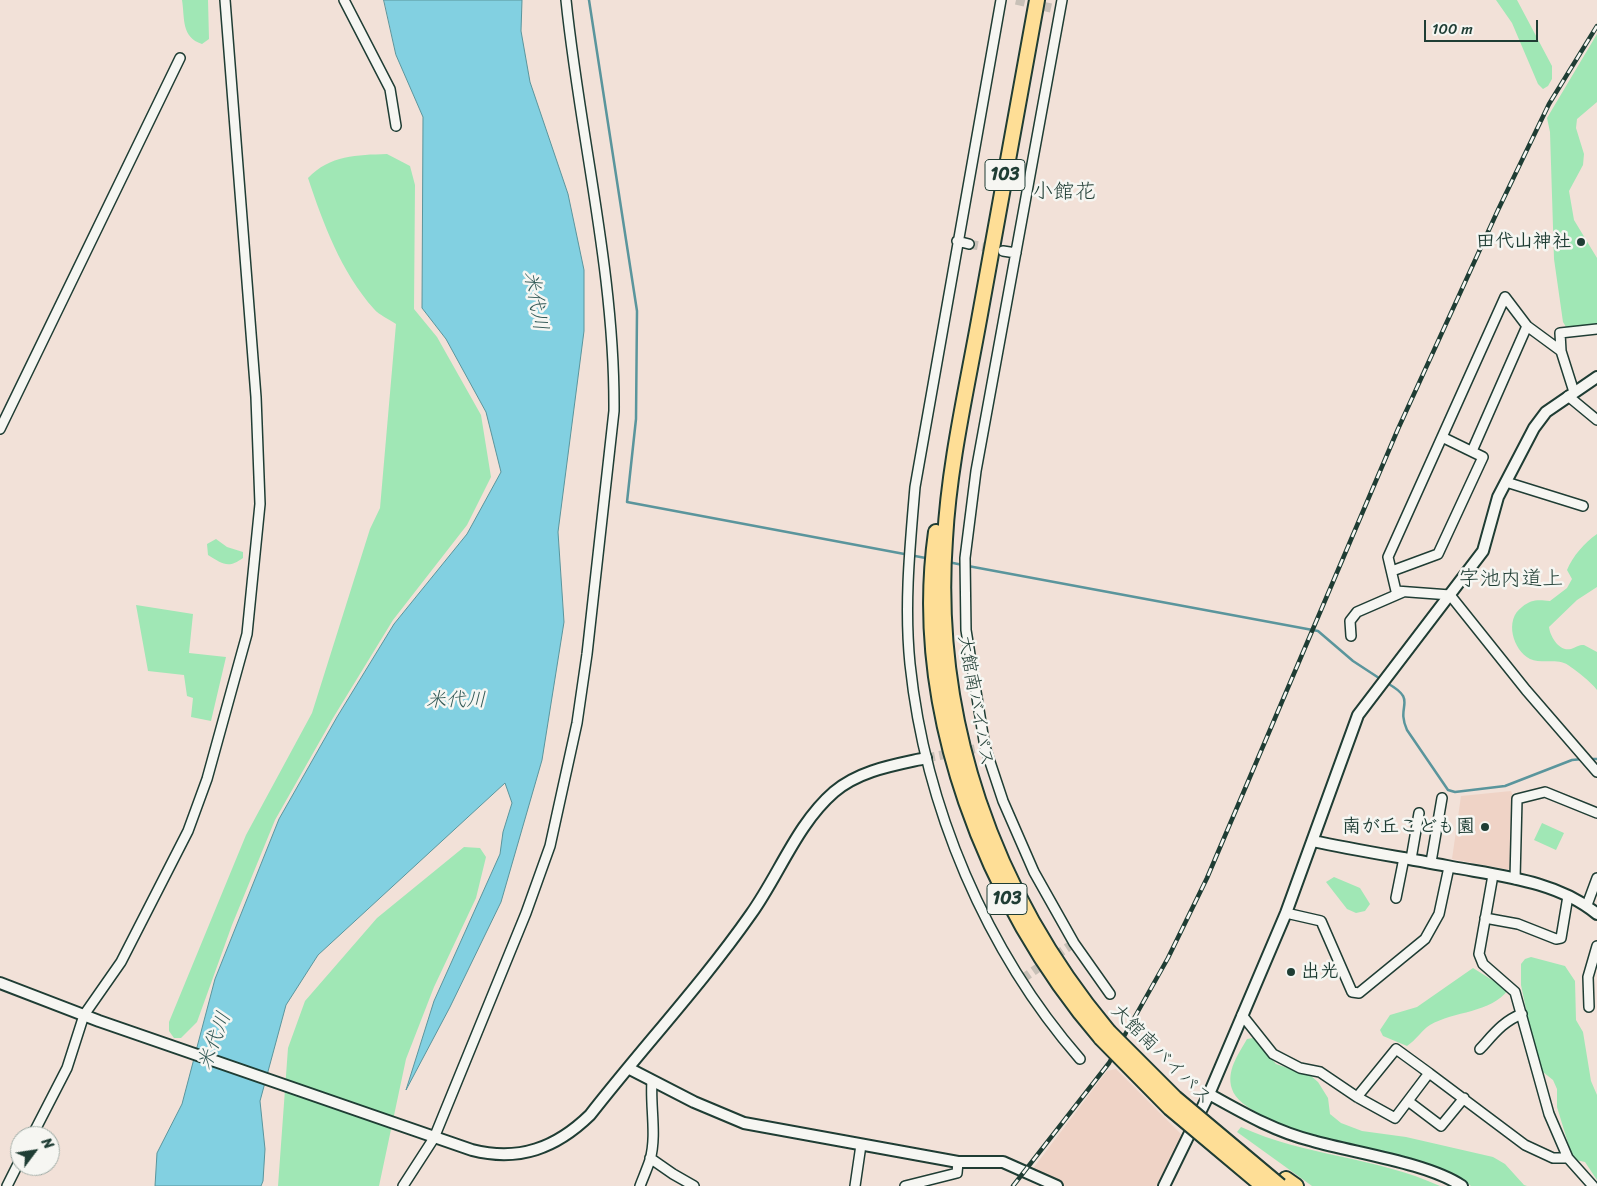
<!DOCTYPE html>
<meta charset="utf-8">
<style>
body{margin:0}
#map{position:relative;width:1597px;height:1186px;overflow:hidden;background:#f2e1d8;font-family:Sriracha,sans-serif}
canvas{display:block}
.north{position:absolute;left:10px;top:1126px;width:50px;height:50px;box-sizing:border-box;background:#f6f6f2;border:1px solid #a0aca6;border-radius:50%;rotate:59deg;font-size:14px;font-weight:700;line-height:20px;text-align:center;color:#1f3d34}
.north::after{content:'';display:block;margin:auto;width:18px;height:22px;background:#1f3d34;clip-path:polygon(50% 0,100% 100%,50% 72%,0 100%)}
.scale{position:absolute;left:1424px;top:20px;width:114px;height:22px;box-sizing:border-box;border:2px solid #1f3d34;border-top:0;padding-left:6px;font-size:15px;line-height:18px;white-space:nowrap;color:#1f3d34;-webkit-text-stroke:4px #f6f6f2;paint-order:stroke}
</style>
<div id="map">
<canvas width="1597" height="1186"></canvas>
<div class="north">N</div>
<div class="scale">100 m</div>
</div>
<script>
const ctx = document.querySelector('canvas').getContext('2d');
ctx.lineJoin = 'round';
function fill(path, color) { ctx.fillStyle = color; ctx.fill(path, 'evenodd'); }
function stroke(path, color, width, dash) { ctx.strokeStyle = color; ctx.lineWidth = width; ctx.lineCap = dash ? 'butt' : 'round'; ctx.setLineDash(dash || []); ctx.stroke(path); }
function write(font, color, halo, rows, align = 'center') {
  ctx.font = font + ' Sriracha,"Klee One",sans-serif'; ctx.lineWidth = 5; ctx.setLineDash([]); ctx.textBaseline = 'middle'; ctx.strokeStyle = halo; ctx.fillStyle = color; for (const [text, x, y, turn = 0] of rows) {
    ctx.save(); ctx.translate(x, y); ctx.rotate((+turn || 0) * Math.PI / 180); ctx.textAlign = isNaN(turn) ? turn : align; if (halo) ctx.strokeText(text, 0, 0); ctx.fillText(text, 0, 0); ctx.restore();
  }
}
const built = new Path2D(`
 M 1511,791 L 1513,796 L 1511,870 L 1452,859 L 1461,796 Z
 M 1116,1069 L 1182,1135 L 1159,1186 L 1065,1186 L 1031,1171 L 1107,1071 Z`);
const green = new Path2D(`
 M 182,0 L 208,0 L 209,39 L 202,44 C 181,37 185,19 182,0 Z
 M 1496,0 L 1517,0 L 1552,66 L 1552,79 L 1548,86 L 1543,89 L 1538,84 L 1512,23 Z
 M 1597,34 L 1597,102 L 1577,119 L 1576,128 L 1584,154 L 1583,165 L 1569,191 L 1574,220 L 1597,258 L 1597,328 L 1569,332 L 1563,322 L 1554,259 L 1550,132 L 1547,118 Z
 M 387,154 L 410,166 L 415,185 L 414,309 L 437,337 L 481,415 L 491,477 L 467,525 L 393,620 L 333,718 L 275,820 L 232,925 L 197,1022 L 181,1038 L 174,1038 L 169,1031 L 169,1022 L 246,835 L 312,713 L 370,529 L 380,508 L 396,324 C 389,319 379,315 374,309 C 341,272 323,223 308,178 C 330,155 357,155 387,154 Z
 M 1597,534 L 1597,587 L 1577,600 L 1549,627 C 1550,636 1559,652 1571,649 C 1577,647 1578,645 1584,645 L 1597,652 L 1597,690 C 1590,681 1577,671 1568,665 C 1558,658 1541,664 1530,659 C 1513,650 1504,620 1522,607 C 1532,599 1538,600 1550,601 L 1567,588 L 1572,579 L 1567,570 C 1573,556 1584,543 1597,534 Z
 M 216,539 L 227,547 L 243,552 L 243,558 C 228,569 223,564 208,555 L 207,544 Z
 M 136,605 L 193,614 L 189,653 L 226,657 L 211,721 L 191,717 L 193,698 L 187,696 L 184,675 L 148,671 Z
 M 1542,823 L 1564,833 L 1556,850 L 1534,840 Z
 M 464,847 L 480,848 L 486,857 L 476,898 L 434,987 L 406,1059 L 379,1186 L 278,1186 L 288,1048 L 305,1001 L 377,918 Z
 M 1334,877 L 1360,888 L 1370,904 L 1365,911 L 1356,913 L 1347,909 L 1326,882 Z
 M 1531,957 L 1565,966 L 1575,981 L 1576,1020 L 1583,1032 L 1591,1081 L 1597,1095 L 1597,1180 L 1585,1162 L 1576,1160 L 1571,1153 L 1557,1107 L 1557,1089 L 1553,1080 L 1538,1068 L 1521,985 L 1521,964 L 1525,959 Z
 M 1473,968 L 1508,990 C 1491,1013 1454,1011 1430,1025 C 1422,1030 1416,1040 1407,1046 L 1383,1036 L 1380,1030 L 1390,1015 L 1417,1007 Z
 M 1253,1038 L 1276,1064 L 1311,1076 L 1318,1082 L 1328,1098 L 1330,1114 L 1341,1123 L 1362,1131 L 1406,1137 L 1493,1157 L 1505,1164 L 1524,1185 L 1527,1186 L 1471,1186 L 1460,1177 L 1439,1168 C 1399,1157 1244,1128 1232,1089 C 1226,1071 1238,1055 1247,1039 Z
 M 1241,1127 C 1304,1156 1377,1157 1440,1186 L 1312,1186 L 1237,1132 Z`);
const water = new Path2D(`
 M 384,0 L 522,0 L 521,31 L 530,82 L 568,194 L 584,270 L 584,331 L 558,532 L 564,622 L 542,760 L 501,902 L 450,1007 L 406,1090 L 434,1001 L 500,854 L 503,832 L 512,803 L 505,783 L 318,955 L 286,1005 L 260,1101 L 265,1149 L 263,1181 L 261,1186 L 155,1186 L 157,1153 L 182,1104 L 215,979 L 279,819 L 337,717 L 394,624 L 467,534 L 501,472 L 486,412 L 446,339 L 422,308 L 423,117 L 396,55 Z`);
const stream = new Path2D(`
 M 589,0 L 637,311 L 636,419 L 627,502 L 931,559
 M 948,562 L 963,565
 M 968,566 L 1318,631 L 1353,661 L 1382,680
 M 1387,683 C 1419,701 1395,704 1407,730 L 1448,790 L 1455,792 L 1505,786 L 1572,760 L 1583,759
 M 1589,759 L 1597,759`);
const minorTunnel = new Path2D(`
 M 1016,0 L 1051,8
 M 969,244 L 995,249
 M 926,758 L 985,747
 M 1022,979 L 1074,943`);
const minor = new Path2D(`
 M 344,0 L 390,89 L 396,126
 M 1001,0 L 915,487 C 910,546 904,605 910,664 C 925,807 986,951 1080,1059
 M 1062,0 L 976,471 L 965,558 L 966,630 L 985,747 L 1003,801 L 1034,872 L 1074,943 L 1110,994
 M 957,241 L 969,244
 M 1003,251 L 1016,253
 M 1561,351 L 1527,326 L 1505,297 L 1388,557 L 1396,591 L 1450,595 L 1526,690 L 1597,772
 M 1574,392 L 1561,351 L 1560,333 L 1597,329
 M 1568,396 L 1597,420
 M 0,429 L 180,58
 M 1472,451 L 1527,326
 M 1506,482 L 1583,506
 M 1392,571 L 1438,554 L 1483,457 L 1442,437
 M 1351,636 L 1350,621 L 1357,612 L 1403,592
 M 1411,859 L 1419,813
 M 1431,862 L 1442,798
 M 1493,875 L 1479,954 L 1483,964 L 1515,992 L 1549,1114 L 1568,1158 L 1593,1186
 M 1515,879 L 1517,799 L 1545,792 L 1597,813
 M 1396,898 L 1404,858
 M 1587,905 L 1597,878
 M 1286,913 L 1321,921 L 1352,992 L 1359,993 L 1425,939 L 1439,914 L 1449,867
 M 1485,918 L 1518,924 L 1556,939 L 1561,938 L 1568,896
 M 1589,1007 L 1588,977 L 1597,946
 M 1242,1015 L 1273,1054 L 1300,1068 L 1320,1072 L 1357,1097 L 1395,1118 L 1429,1073 L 1525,1145 L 1553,1158 L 1568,1158
 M 1480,1049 C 1493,1035 1503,1021 1522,1014
 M 1357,1097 L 1396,1049 L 1429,1073
 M 1408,1101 L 1441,1126 L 1464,1098
 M 32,1136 L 67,1068 L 84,1015 L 121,962 L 188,831 L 207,779 L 247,634 L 260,504 L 259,477 L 256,397 L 225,0
 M 650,1158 L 673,1174 L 694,1186
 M 7,1186 L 20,1160
 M 403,1186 L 434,1138 L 526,913 L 550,846 L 577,723 L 587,654 L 614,411 C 615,272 580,137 566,0
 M 640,1186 C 643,1178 647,1169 650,1160 C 657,1135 650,1106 652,1081
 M 855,1186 L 861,1145
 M 905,1186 L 957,1173 L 958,1162`);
const tertiary = new Path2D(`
 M 1313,841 C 1359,851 1406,858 1452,867 C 1501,876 1557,881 1597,914
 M 0,983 L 99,1021 L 472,1150 C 519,1162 556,1148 590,1115 C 643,1047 702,984 751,914 C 779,875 797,824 834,792 C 860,770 895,765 926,758
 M 628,1068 L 694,1102 L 744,1123 L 958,1162 L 1003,1162 L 1057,1186
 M 1209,1094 C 1243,1113 1276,1132 1313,1141 C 1355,1153 1428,1163 1462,1186
 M 1164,1186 L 1209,1094 L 1286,913 L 1358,715 L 1483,551 L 1498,497 L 1534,428 L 1546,412 L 1597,377`);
const trunk = new Path2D(`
 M 1037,0 C 1018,107 998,213 979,320 C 966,392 949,466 945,539 C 932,719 993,893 1108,1031
 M 936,532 C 911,710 986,904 1101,1038
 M 1286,1179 L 1296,1186`);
const rail = new Path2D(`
 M 1013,1186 L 1109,1063 L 1168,958 L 1207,878 L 1398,429 L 1498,210 L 1549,104 L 1597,26`);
const trunkBridge = new Path2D(`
 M 1108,1031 L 1175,1098 L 1280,1186
 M 1101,1038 L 1170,1108 L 1263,1186`);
const markers = [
 [1581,242,5,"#1f3d34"],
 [1485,827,5,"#1f3d34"],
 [1291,972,5,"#1f3d34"]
];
const shields = [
 [1005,175,40],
 [1007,899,40]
];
const shieldNames = [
 ["103",1005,175],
 ["103",1007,899]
];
const poiNames = [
 ["田代山神社",1571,242],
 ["南が丘こども園",1475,827],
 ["出光",1301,972,"left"]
];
const streetNames = [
 ["大館南バイパス",975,701,80],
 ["大館南バイパス",1161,1055,45]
];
const waterNames = [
 ["米代川",535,301,80],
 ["米代川",456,701],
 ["米代川",215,1041,-69]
];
const quarterNames = [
 ["小館花",1064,193],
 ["字池内道上",1511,580]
];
fill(built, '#efd3c6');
fill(green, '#a0e7b5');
fill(water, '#82d0e1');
stroke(water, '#5a959c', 1);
stroke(stream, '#5a959c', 2.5);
stroke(minorTunnel, '#c8c0b7', 9, [9, 4.5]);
stroke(minor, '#1f3d34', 12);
stroke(tertiary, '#1f3d34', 14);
stroke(trunk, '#1f3d34', 18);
stroke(minor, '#f6f6f2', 9);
stroke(tertiary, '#f6f6f2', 10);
stroke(trunk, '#fede96', 14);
stroke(rail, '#1f3d34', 4.5);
stroke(rail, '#f6f6f2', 2.5, [8]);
stroke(trunkBridge, '#1f3d34', 18, []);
stroke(trunkBridge, '#fede96', 14);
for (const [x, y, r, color] of markers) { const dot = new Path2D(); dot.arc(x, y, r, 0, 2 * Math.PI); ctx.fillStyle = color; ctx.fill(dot); stroke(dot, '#f6f6f2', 2); }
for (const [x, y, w] of shields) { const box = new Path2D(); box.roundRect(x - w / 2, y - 15.5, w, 31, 4); ctx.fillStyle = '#f6f6f2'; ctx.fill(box); stroke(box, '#1f3d34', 1); }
write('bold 18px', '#1f3d34', null, shieldNames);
write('bold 19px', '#1f3d34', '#f6f6f2', poiNames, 'right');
write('19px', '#1f3d34', '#f6f6f2', streetNames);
write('italic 20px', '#335a57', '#f6f6f2', waterNames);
write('21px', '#1f3d34', '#f6f6f2', quarterNames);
</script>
